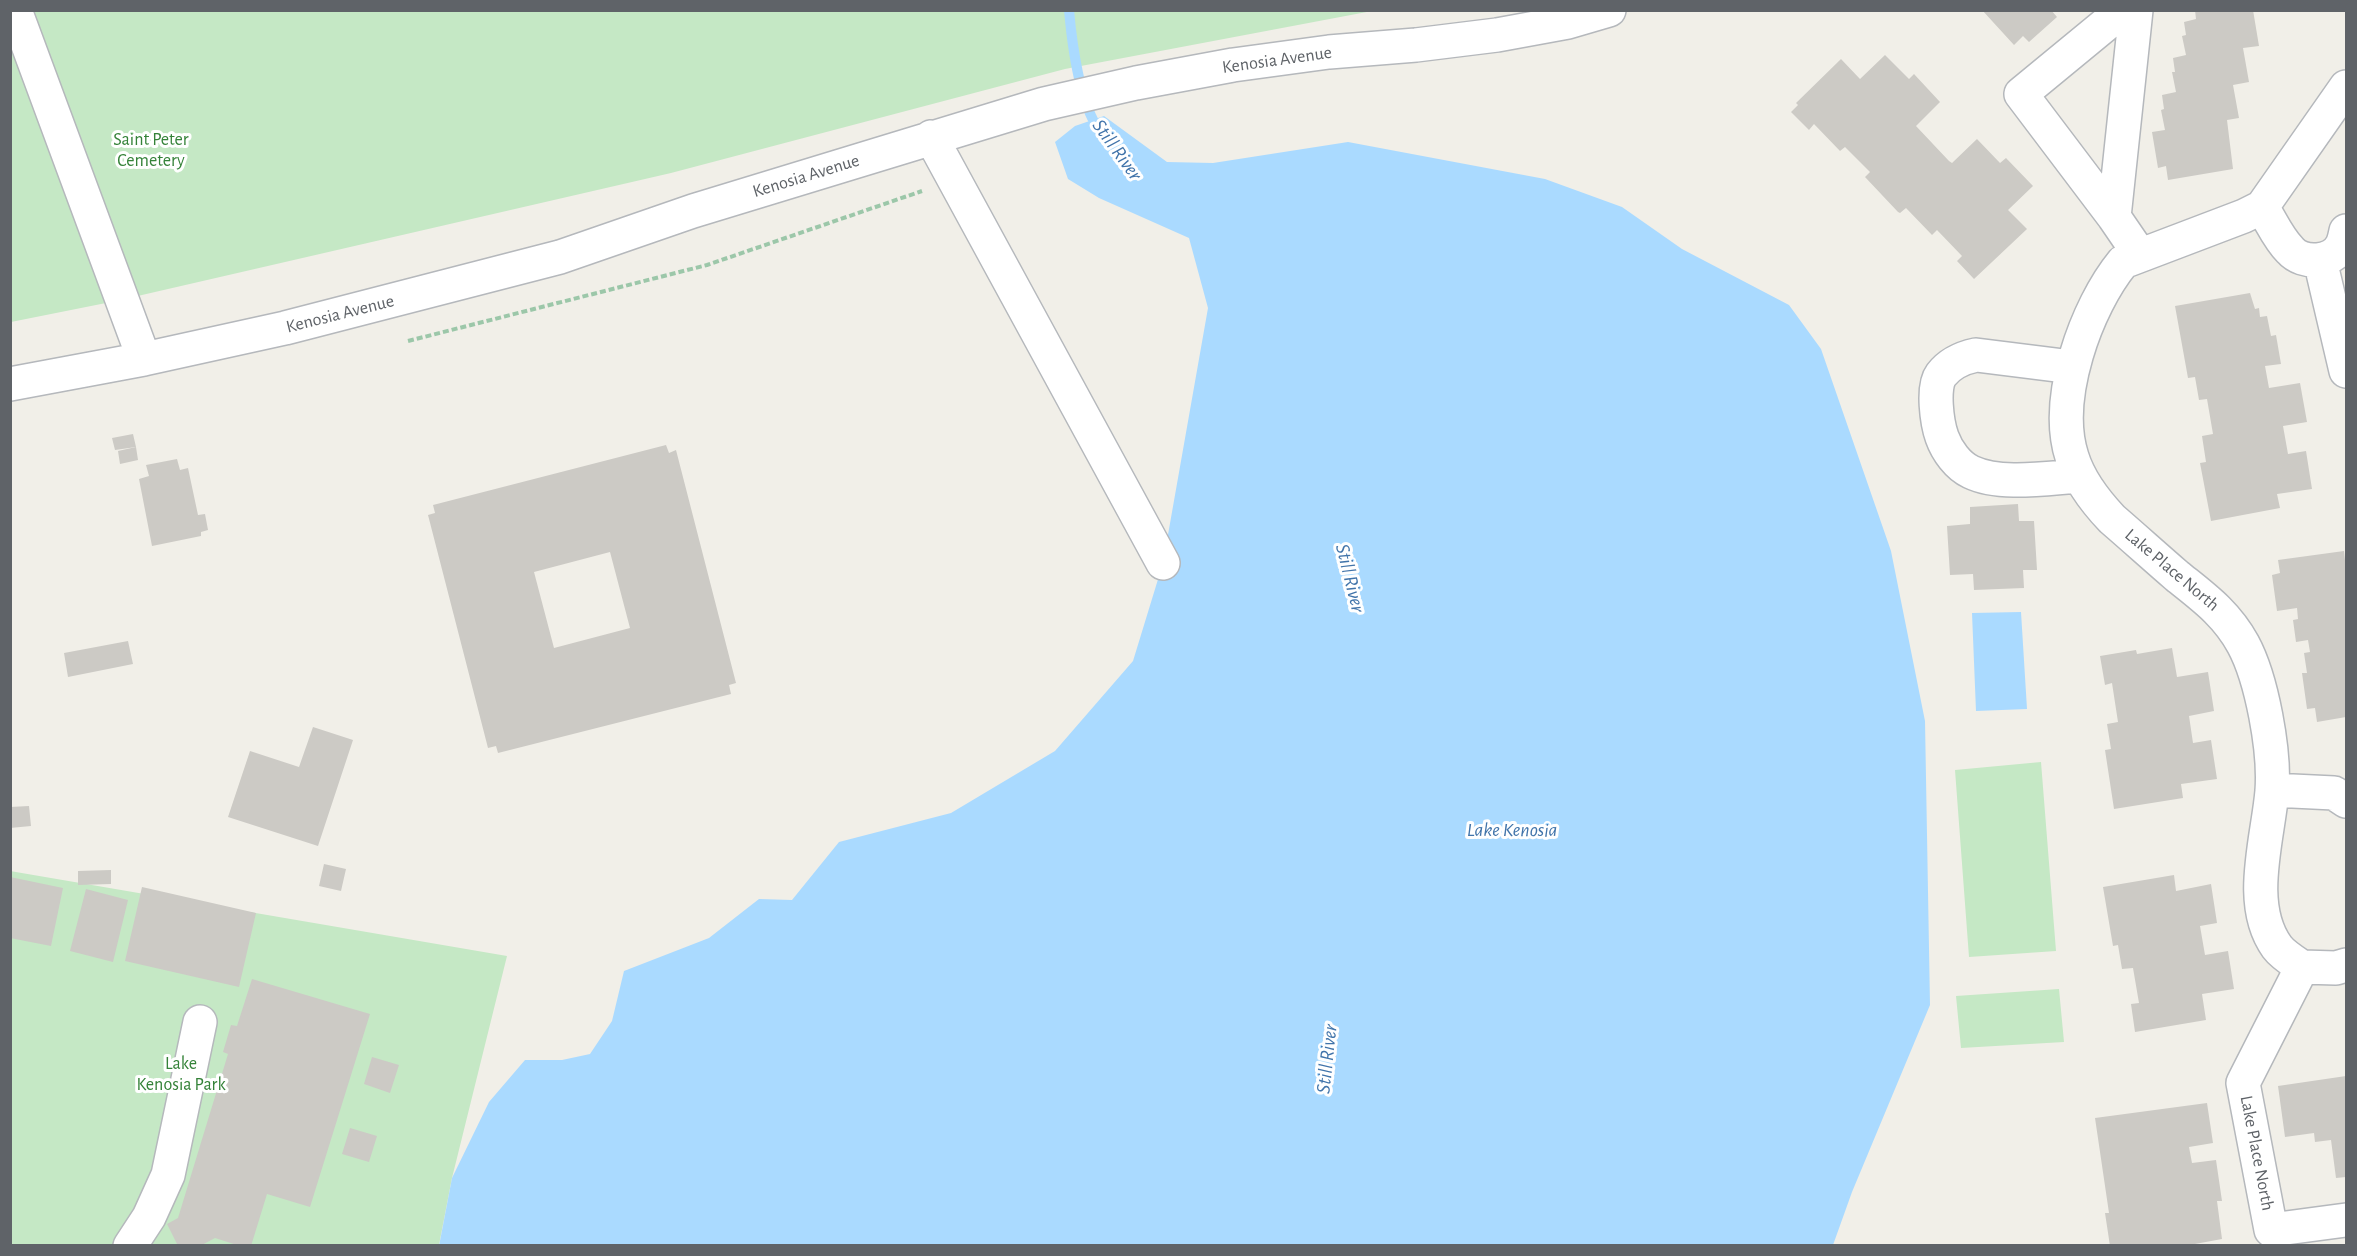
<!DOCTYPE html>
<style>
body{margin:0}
#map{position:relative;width:2357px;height:1256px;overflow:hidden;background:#f1efe8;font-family:"Alegreya Sans",sans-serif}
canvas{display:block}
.frame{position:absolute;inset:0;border:12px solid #5f6368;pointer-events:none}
</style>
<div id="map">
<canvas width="2357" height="1256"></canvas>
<div class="frame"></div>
</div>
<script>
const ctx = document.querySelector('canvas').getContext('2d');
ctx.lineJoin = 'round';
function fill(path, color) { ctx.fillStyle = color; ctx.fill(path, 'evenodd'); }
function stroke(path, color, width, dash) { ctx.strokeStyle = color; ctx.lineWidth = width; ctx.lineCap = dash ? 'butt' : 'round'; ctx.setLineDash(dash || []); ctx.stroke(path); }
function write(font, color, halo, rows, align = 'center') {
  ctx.font = font + ' "Alegreya Sans",sans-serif'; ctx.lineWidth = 6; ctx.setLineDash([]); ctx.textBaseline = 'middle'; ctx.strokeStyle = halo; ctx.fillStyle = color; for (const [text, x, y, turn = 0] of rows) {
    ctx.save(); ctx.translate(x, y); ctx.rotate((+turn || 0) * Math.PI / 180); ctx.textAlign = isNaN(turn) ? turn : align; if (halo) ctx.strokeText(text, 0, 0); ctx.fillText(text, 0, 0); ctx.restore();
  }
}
const green = new Path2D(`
 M 11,11 L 1372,11 L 1065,69 L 671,173 L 116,301 L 11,322 Z
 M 2041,762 L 2056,951 L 1969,957 L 1955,770 Z
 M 10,871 L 507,956 L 452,1178 L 439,1245 L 11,1245 Z
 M 2059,989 L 2064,1042 L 1961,1048 L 1956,996 Z`);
const water = new Path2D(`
 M 1104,116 L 1167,162 L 1213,163 L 1348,142 L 1545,179 L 1622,207 L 1682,249 L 1789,305 L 1821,349 L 1891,551 L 1925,721 L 1930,1005 L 1852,1192 L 1833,1245 L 439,1246 L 452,1178 L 489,1102 L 525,1060 L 562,1060 L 590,1054 L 612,1021 L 624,971 L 709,938 L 759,899 L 792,900 L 839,842 L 951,813 L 1055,751 L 1133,661 L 1163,563 L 1208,308 L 1189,238 L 1099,198 L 1068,179 L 1055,142 L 1075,126 Z
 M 2021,612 L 2027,709 L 1976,711 L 1972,613 Z`);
const stream = new Path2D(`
 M 1069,10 C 1072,44 1080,105 1100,131`);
const building = new Path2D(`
 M 1982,10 L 2051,10 L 2057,17 L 2029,42 L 2023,36 L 2014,45 Z
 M 2195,10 L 2253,10 L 2259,46 L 2243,48 L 2249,82 L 2233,85 L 2239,118 L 2227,120 L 2233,169 L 2168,180 L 2166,166 L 2158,168 L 2152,132 L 2165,130 L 2161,110 L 2164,109 L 2162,95 L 2176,92 L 2172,72 L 2175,72 L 2173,58 L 2186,55 L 2182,36 L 2186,35 L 2184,22 L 2196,19 Z
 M 1885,55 L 1909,79 L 1914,74 L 1940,102 L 1916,126 L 1949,161 L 1952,163 L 1977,139 L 2000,163 L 2006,158 L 2033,186 L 2008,210 L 2027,229 L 1974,279 L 1957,261 L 1962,256 L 1937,230 L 1932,235 L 1906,208 L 1900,213 L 1898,212 L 1865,177 L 1870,172 L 1845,147 L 1840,151 L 1814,124 L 1809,130 L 1791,112 L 1798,105 L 1796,103 L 1841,59 L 1860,79 Z
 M 2250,293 L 2255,309 L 2259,308 L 2260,317 L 2267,316 L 2271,336 L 2276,335 L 2281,364 L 2265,366 L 2269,388 L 2300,383 L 2307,422 L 2283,426 L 2288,454 L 2306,451 L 2312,489 L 2277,494 L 2280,508 L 2211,521 L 2200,463 L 2206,462 L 2202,436 L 2213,434 L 2207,399 L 2199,400 L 2195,377 L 2188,378 L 2175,306 Z
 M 133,434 L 136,447 L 115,450 L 112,438 Z
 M 666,445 L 669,453 L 676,450 L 736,683 L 729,685 L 731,694 L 498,753 L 496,746 L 488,748 L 428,515 L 435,513 L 433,505 ZM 610,552 L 630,628 L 554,648 L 534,572 Z
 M 136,447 L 138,460 L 120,464 L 118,451 Z
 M 177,459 L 180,470 L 188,468 L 198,515 L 205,514 L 208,530 L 201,532 L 201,536 L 152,546 L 139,479 L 149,476 L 146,465 Z
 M 2018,504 L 2019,521 L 2034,521 L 2037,570 L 2023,570 L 2024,588 L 1974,590 L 1973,574 L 1950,575 L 1947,526 L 1970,524 L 1970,507 Z
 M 2344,551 L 2346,569 L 2346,717 L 2317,722 L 2315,708 L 2307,709 L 2302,673 L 2307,673 L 2304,653 L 2310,652 L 2308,640 L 2296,642 L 2293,620 L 2298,619 L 2297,608 L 2277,611 L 2272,575 L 2280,573 L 2278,560 Z
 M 128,641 L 133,664 L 68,677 L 64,653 Z
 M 2172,648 L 2177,677 L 2208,672 L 2214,711 L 2189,716 L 2193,743 L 2211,740 L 2217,779 L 2181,784 L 2183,798 L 2114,809 L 2105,750 L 2111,749 L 2107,724 L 2118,722 L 2112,683 L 2105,685 L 2100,656 L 2136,650 L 2137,654 Z
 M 313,727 L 353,740 L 318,846 L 228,817 L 250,751 L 299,767 Z
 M 29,806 L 31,826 L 10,828 L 10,807 Z
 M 324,864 L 346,869 L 341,891 L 319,886 Z
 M 111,870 L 111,884 L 78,885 L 78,871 Z
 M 2174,875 L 2176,891 L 2211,884 L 2217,923 L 2200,926 L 2205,955 L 2228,951 L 2234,989 L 2202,994 L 2206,1020 L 2135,1032 L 2131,1004 L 2139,1003 L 2133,968 L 2122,969 L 2118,945 L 2113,946 L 2103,887 Z
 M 10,877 L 63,888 L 51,946 L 10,938 Z
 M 142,887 L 256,913 L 239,987 L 125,961 Z
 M 86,889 L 128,900 L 113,962 L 70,951 Z
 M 252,979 L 370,1014 L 310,1207 L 267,1194 L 251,1246 L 240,1246 L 215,1238 L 200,1246 L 178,1246 L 167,1224 L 178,1218 L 228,1054 L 223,1052 L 231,1025 L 237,1026 Z
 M 372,1057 L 399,1065 L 390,1093 L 364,1084 Z
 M 2346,1076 L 2346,1177 L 2336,1178 L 2331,1140 L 2315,1142 L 2314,1133 L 2285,1137 L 2278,1086 Z
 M 2207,1103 L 2213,1143 L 2189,1147 L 2192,1163 L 2216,1160 L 2222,1201 L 2217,1201 L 2222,1239 L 2184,1246 L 2110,1246 L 2105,1213 L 2109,1213 L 2095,1118 Z
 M 350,1128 L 377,1136 L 369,1162 L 342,1154 Z`);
const path = new Path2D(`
 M 408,341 L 707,265 L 922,191`);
const minor = new Path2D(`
 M 15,10 L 144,359
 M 2123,10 L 2021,94 L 2114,217 L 2140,255
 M 2346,87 L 2262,207 L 2244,216 L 2123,262 C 2086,307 2053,399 2072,457 C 2079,480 2095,501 2112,519 C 2134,538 2155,557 2177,576 C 2203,597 2226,613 2243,644 C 2262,679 2275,751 2272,791 C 2268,839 2246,904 2277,947 C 2283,955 2293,961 2302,967 L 2243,1083 L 2271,1230 L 2346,1220
 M 931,137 L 1163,563
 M 2262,207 C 2271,221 2278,238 2290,250 C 2303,265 2333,263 2342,245 C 2344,241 2345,236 2346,231
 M 2114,217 L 2136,10
 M 2320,260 L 2346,371
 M 2072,367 L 1976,355 C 1962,358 1950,363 1941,375 C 1932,387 1937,423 1942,437 C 1947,451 1958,466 1971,472 C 2000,486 2048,478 2080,476
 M 10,384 L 144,359 L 285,328 L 560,257 L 693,211 L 1044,104 L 1136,83 L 1233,65 L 1329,52 L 1416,45 L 1497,35 L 1568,22 L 1609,10
 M 2272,790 L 2334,793 L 2346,801
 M 2302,967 L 2336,968 L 2346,965
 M 130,1246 L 149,1217 L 168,1175 L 200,1022`);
const streetNames = [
 ["Kenosia Avenue",1277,60,-8],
 ["Kenosia Avenue",806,176,-17],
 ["Kenosia Avenue",340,314,-14],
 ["Lake Place North",2172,570,40],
 ["Lake Place North",2257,1153,79]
];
const parkNames = [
 ["Saint Peter",151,140],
 ["Cemetery",151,161],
 ["Lake",181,1064],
 ["Kenosia Park",181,1085]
];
const waterNames = [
 ["Still River",1117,150,54],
 ["Still River",1350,578,76],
 ["Lake Kenosia",1512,830],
 ["Still River",1327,1059,-84]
];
fill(green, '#c5e8c5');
fill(water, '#aadaff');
stroke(stream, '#aadaff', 10);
fill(building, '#cccac5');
stroke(minor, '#b5b8bc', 36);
stroke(path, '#9cc7a9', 4, [6, 3]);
stroke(minor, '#fff', 33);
write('18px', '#5f6368', '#fff', streetNames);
write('18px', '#348238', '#fff', parkNames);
write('italic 20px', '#4174aa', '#fff', waterNames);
</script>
